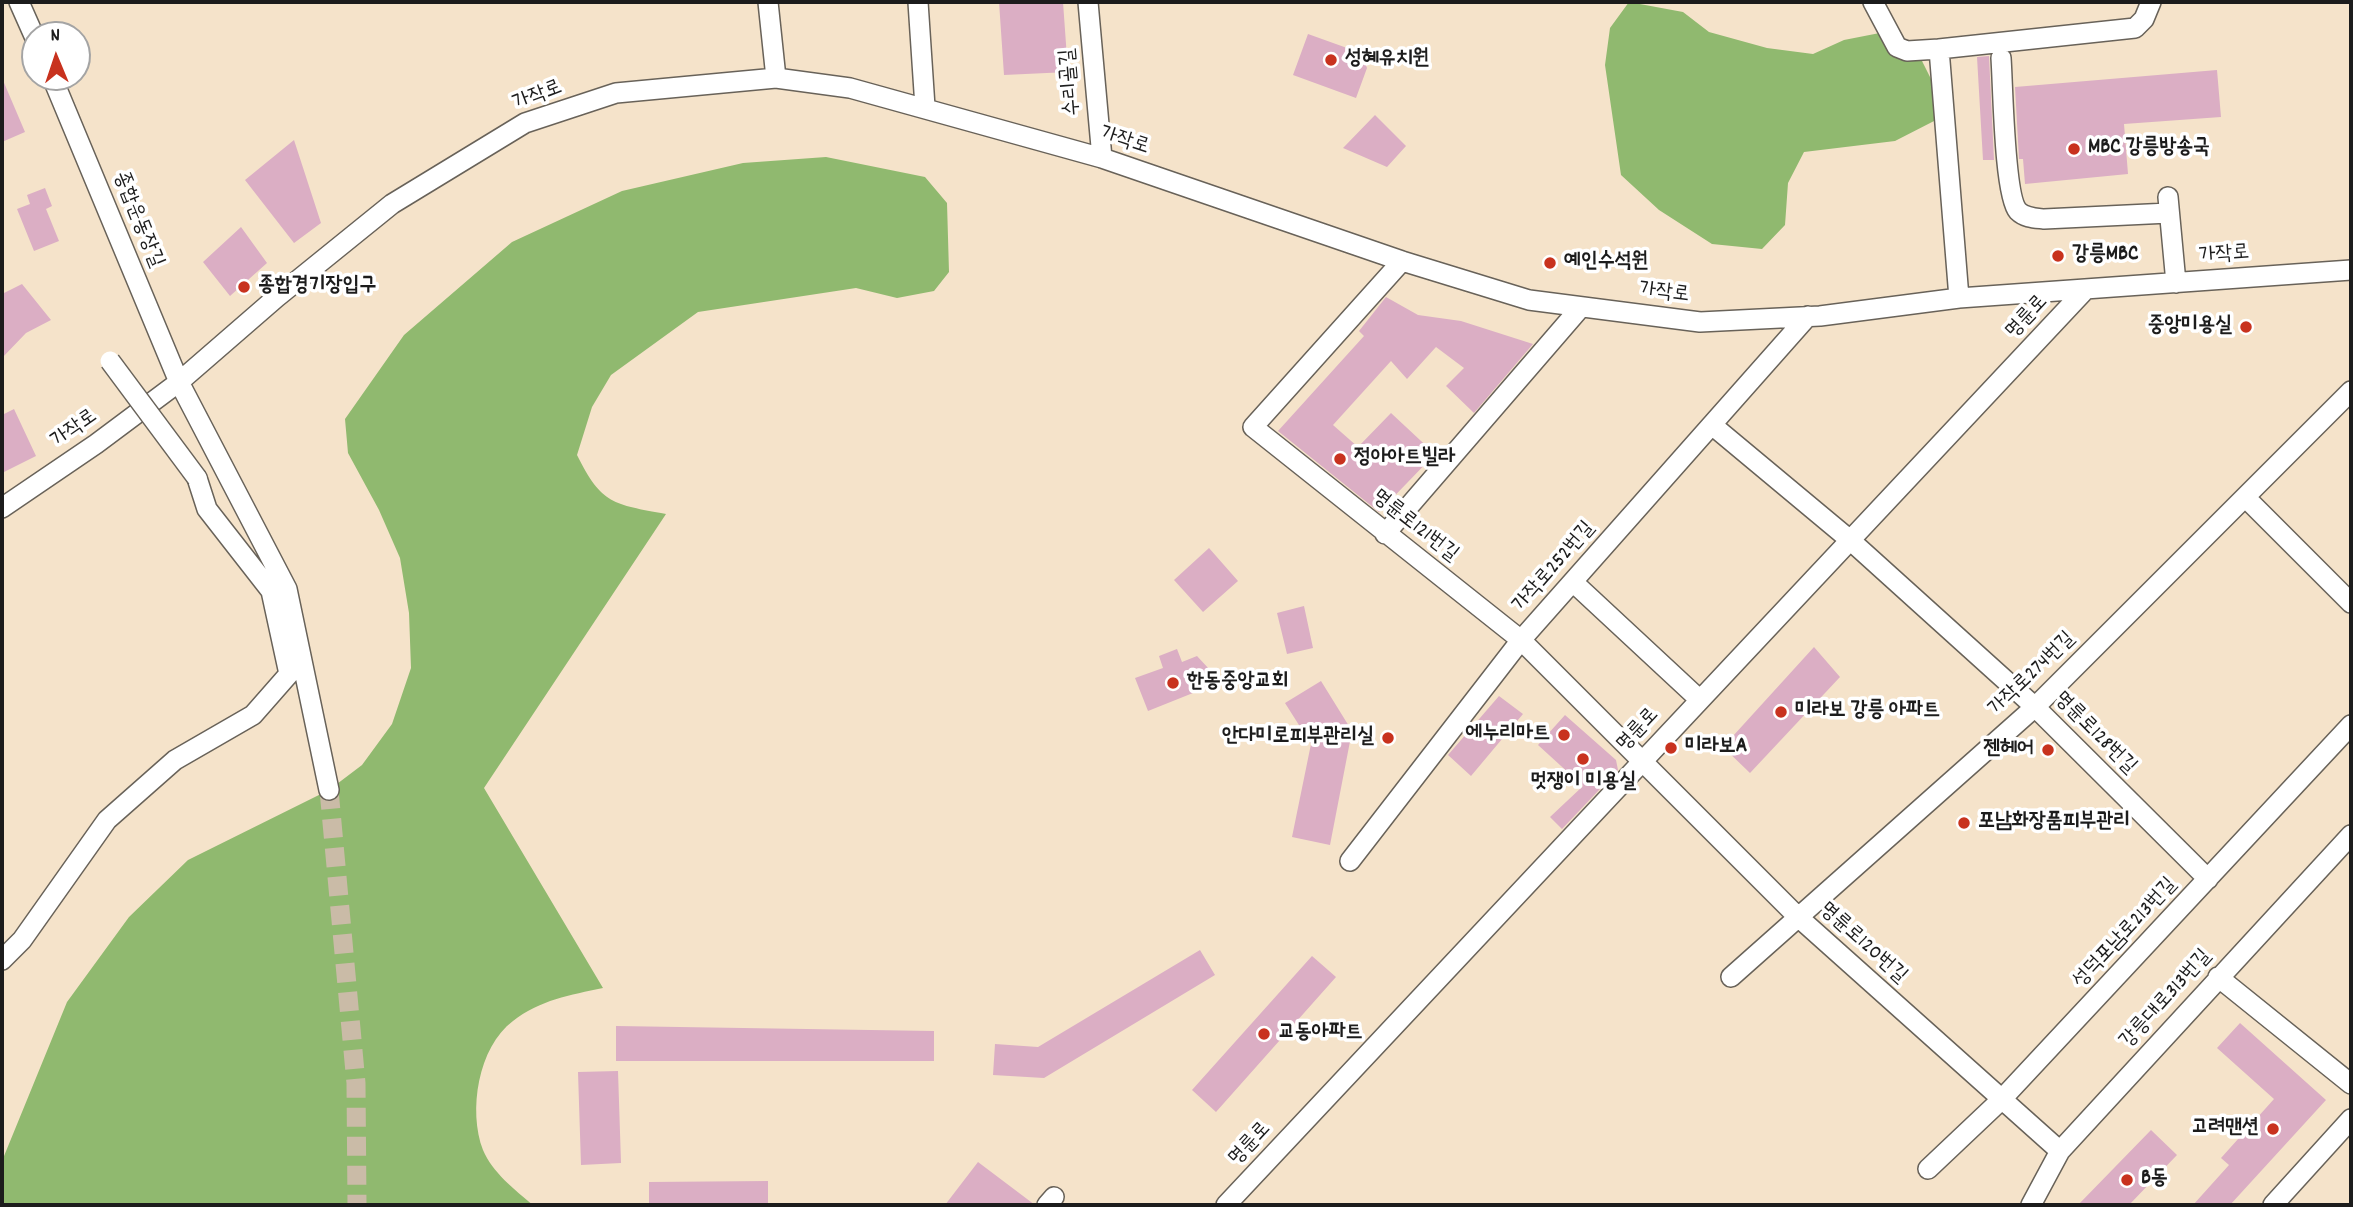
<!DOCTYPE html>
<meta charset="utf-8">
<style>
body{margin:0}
#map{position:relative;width:2353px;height:1207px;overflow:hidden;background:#f5e3ca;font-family:Dekko,sans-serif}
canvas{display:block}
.frame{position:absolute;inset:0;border:4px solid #1c1c1c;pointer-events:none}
.north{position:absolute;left:21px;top:21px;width:70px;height:70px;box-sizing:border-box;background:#fff;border:2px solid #a4a4a4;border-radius:50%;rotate:358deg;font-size:19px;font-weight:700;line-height:28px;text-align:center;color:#1c1c1c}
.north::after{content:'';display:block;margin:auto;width:24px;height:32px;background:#c8321e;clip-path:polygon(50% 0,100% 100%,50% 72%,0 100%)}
</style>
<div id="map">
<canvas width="2353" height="1207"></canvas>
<div class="frame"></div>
<div class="north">N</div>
</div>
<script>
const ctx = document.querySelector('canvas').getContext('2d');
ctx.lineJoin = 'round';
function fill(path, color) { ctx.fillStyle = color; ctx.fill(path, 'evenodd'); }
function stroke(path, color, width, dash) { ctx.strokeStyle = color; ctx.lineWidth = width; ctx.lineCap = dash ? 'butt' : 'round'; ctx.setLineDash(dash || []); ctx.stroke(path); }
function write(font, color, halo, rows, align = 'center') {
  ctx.font = font + ' Dekko,"Poor Story",sans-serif'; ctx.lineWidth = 7; ctx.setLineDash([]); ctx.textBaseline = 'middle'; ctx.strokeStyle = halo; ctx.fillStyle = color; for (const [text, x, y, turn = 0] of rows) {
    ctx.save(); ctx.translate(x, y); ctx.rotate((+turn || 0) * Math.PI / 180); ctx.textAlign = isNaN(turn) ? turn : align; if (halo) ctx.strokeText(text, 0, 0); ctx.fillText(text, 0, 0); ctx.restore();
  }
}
const forest = new Path2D(`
 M 1629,2 L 1683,12 L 1709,32 L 1767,48 L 1813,54 L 1844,40 L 1895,30 L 1918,53 L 1937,91 L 1936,120 L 1895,141 L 1804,152 L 1788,183 L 1785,225 L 1762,249 L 1712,244 L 1659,210 L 1621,175 L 1605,65 L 1610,28 Z
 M 826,157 L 925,177 L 947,203 L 949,272 L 934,291 L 897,298 L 856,288 L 698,312 L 611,375 L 592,407 L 577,455 C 602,505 613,504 666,514 L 484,788 L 603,988 C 570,995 540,1000 513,1021 C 478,1047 468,1111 483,1150 C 492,1172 515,1190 533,1205 L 2,1205 L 2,1161 L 67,1002 L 129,917 L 188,860 L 329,790 L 362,765 L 392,724 L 411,668 L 409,613 L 400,558 L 379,510 L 348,453 L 345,419 L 404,335 L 512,242 L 622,191 L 743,163 Z`);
const building = new Path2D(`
 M 999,2 L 1063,2 L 1068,72 L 1004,75 Z
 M 1308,34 L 1361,53 L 1367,68 L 1356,98 L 1293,75 Z
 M 1989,56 L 1994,160 L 1983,160 L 1977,57 Z
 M 2217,70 L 2221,117 L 2124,124 L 2128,174 L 2025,184 L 2023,159 L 2019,159 L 2015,87 Z
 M 2,78 L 25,132 L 2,142 Z
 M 1375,115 L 1406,146 L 1387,167 L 1343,148 Z
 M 294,140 L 321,223 L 294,243 L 245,180 Z
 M 45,188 L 52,206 L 46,209 L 59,241 L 34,251 L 17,209 L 30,204 L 27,195 Z
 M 241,227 L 267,263 L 230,296 L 203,262 Z
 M 22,284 L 51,320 L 26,333 L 2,358 L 2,294 Z
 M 1386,297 L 1418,315 L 1461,321 L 1533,344 L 1474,413 L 1446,386 L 1464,368 L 1436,347 L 1407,379 L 1391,361 L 1333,425 L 1358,447 L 1391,413 L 1435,454 L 1379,512 L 1278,431 L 1364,336 L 1359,331 Z
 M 14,409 L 36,456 L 2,473 L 2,415 Z
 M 1209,548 L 1238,581 L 1203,612 L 1174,580 Z
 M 1304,606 L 1313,648 L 1287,654 L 1277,613 Z
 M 1814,647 L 1840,677 L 1750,773 L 1723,747 Z
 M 1177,649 L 1182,662 L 1197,656 L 1210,670 L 1208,687 L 1148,711 L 1135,678 L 1163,668 L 1159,656 Z
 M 1321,681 L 1352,731 L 1330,845 L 1292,837 L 1311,744 L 1285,703 Z
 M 1499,696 L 1523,714 L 1471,776 L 1448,755 Z
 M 1565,715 L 1616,760 L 1618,770 L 1562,829 L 1550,817 L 1583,786 L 1538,745 Z
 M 1200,950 L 1215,975 L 1044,1078 L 993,1075 L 995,1044 L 1038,1047 Z
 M 1312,956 L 1336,977 L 1216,1112 L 1192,1090 Z
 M 2240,1023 L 2326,1100 L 2230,1205 L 2193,1205 L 2229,1165 L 2221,1158 L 2274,1099 L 2217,1048 Z
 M 616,1026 L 934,1031 L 934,1061 L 616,1061 Z
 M 618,1071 L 621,1163 L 581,1165 L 578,1072 Z
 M 2151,1130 L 2177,1155 L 2129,1205 L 2078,1205 Z
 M 978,1162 L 1035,1205 L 945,1205 Z
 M 768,1181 L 768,1205 L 649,1205 L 649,1182 Z`);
const minorTunnel = new Path2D(`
 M 329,790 L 356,1083 L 357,1205`);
const minor = new Path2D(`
 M 19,2 L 35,38
 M 768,2 L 776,78
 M 918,2 L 925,107
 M 1088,2 L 1102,158
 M 1873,2 L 1897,47 L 1907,51 L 1939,49
 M 2001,58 C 2003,84 2004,195 2018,211 C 2025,218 2035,218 2044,219 L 2169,213
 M 52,77 L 179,382 L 287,589 L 329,790
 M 2168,197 L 2176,283
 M 1402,261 L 1253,427 L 1521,640 L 1797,916 L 2060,1151
 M 1959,298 L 1939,49 L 2135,28 L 2144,19 L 2151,2
 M 1712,425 L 1850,540 L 2035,707 L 2208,879
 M 2246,498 L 2351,603
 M 2,508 L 96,444 L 179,382 L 277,297 L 392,204 L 525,123 L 616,93 L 776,78 L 850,88 L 1102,158 L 1402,261 L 1529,300 L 1700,322 L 1820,316 L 1959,298 L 2351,270
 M 1385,534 L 1581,307
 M 1573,582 L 1700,700
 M 1350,861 L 1521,640 L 1808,316
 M 2,960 L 22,940 L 107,820 L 175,760 L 253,715 L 289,674 L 271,591 L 207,509 L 197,478
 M 1731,977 L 2035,707 L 2351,391
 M 2218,977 L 2351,1084
 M 1928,1169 L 2001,1100 L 2351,725
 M 1047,1205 L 1054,1197
 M 1226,1205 L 2086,289
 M 2031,1205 L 2060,1151 L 2351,835
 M 2273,1205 L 2351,1119`);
const minorBridge = new Path2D(`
 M 110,361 L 197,478`);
const markers = [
 [1331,60,7,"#c8321e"],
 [2074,149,7,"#c8321e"],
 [2058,256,7,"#c8321e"],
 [1550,263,7,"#c8321e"],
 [244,287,7,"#c8321e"],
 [2246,327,7,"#c8321e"],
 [1340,459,7,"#c8321e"],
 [1173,683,7,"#c8321e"],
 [1781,712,7,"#c8321e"],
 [1564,735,7,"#c8321e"],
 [1388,738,7,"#c8321e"],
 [1671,748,7,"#c8321e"],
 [2048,750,7,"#c8321e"],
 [1583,759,7,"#c8321e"],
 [1964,823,7,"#c8321e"],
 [1264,1034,7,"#c8321e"],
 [2273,1129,7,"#c8321e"],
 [2127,1180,7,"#c8321e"]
];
const poiNames = [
 ["성혜유치원",1345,60],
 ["MBC 강릉방송국",2088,149],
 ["강릉MBC",2072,256],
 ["예인수석원",1564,263],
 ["종합경기장입구",258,287],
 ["중앙미용실",2232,327,"right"],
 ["정아아트빌라",1354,459],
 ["한동중앙교회",1187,683],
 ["미라보 강릉 아파트",1795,712],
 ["에누리마트",1550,735,"right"],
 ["안다미로피부관리실",1374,738,"right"],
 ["미라보A",1685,748],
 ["젠헤어",2034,750,"right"],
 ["멋쟁이 미용실",1583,783,"center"],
 ["포남화장품피부관리",1978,823],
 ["교동아파트",1278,1034],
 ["고려맨션",2259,1129,"right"],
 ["B동",2141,1180]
];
const streetNames = [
 ["수리골길",1072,82,-95],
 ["가작로",538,97,-21],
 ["가작로",1124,142,18],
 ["종합운동장길",137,220,68],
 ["가작로",2224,256,-4],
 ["가작로",1664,294,7],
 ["명륜로",2028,318,-47],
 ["가작로",75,430,-35],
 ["명륜로121번길",1414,527,38],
 ["가작로252번길",1555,568,-49],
 ["가작로274번길",2033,675,-44],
 ["명륜로",1639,731,-47],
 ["명륜로128번길",2094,734,45],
 ["성덕포남로213번길",2126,934,-47],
 ["명륜로120번길",1862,944,42],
 ["강릉대로313번길",2167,1000,-48],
 ["명륜로",1251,1145,-47]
];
fill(forest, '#90b96f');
fill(building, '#dbaec4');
stroke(minorTunnel, '#cabba7', 19, [19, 10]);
stroke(minor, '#686259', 22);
stroke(minor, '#fff', 19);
stroke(minorBridge, '#686259', 22, []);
stroke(minorBridge, '#fff', 19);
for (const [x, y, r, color] of markers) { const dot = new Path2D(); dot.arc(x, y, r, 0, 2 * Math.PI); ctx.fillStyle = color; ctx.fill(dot); stroke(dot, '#fff', 2.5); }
write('bold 21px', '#1c1c1c', '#fff', poiNames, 'left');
write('21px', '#1c1c1c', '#fff', streetNames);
</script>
